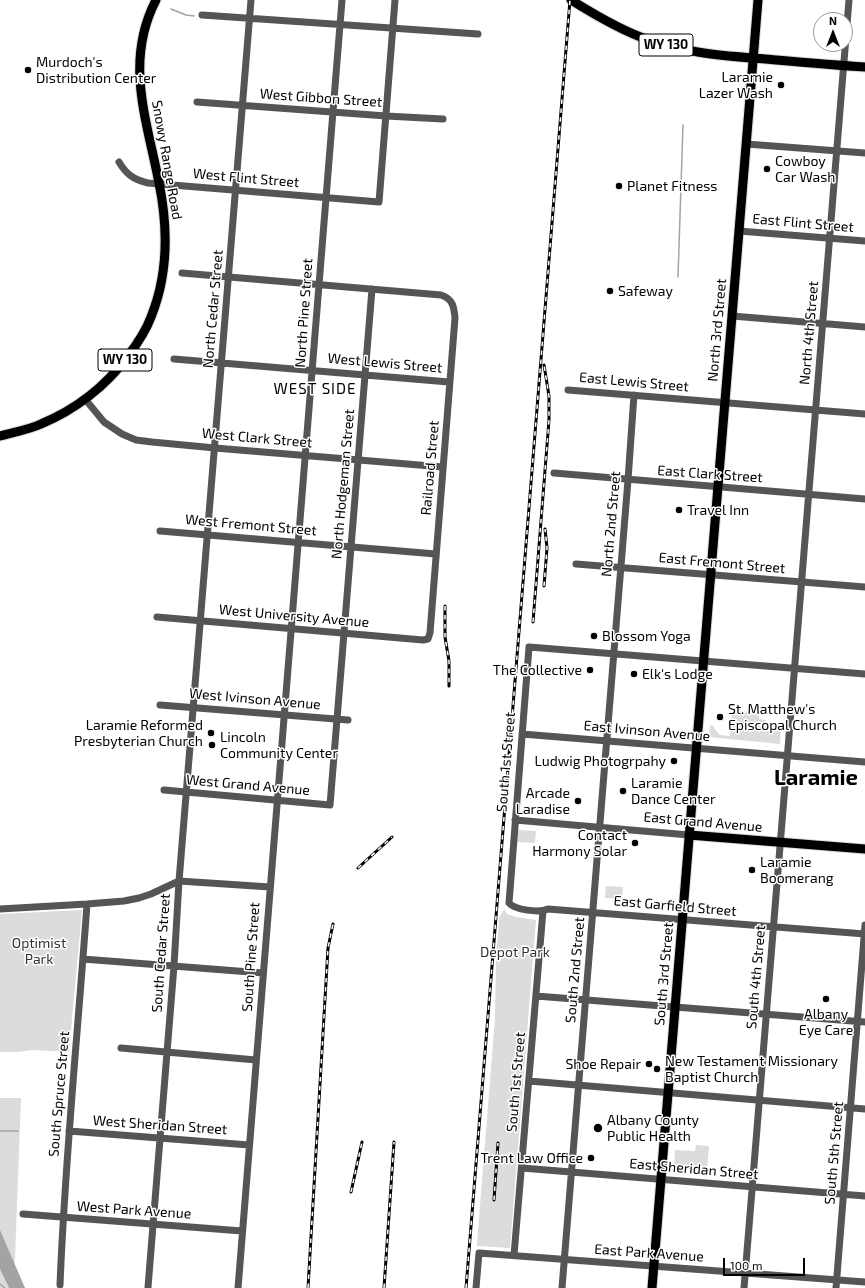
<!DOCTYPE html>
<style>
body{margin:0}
#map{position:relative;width:865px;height:1288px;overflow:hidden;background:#fff;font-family:"Exo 2",sans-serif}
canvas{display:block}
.north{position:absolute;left:813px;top:12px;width:40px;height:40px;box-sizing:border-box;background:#fff;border:1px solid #999;border-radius:50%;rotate:0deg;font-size:11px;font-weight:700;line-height:16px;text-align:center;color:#000}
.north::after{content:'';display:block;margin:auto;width:14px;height:18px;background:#000;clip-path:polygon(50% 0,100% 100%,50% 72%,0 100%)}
.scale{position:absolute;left:723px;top:1258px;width:82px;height:18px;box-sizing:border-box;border:2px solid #000;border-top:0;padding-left:5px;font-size:12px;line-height:14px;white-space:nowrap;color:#000;-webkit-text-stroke:3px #fff;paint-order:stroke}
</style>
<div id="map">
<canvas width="865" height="1288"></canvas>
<div class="north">N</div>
<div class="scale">100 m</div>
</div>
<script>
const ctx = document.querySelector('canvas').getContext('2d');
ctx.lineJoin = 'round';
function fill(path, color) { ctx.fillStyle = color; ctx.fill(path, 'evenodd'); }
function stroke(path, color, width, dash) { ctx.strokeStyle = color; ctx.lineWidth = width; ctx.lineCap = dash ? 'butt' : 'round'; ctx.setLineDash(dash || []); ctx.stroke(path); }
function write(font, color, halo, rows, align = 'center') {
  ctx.font = font + ' "Exo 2",sans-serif'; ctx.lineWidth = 3; ctx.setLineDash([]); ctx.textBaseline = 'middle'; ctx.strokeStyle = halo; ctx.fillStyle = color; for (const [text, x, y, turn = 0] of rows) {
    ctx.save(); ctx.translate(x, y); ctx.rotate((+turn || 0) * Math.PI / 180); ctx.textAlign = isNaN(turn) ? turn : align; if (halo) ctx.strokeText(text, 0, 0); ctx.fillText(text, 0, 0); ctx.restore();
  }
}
const green = new Path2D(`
 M 739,711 L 759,713 L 759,719 L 766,720 L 766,723 L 781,725 L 780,744 L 709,737 L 710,725 L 713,726 L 716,731 L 720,735 L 730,736 L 732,714 L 738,715 Z
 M 518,830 L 536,831 L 535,843 L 517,842 Z
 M 606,886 L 623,887 L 622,899 L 605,898 Z
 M 504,909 L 507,914 L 516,917 L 536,920 L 510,1248 L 477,1246 L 477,1243 L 495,1018 L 496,961 L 499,918 Z
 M 82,910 L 69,1052 L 32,1050 L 18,1052 L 0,1052 L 0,914 Z
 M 0,1098 L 21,1098 L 15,1259 L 11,1284 L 7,1284 L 9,1288 L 0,1288 Z
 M 696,1145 L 709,1146 L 707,1170 L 674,1168 L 675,1150 L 695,1151 Z`);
const water = new Path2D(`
 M 0,1230 L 25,1288 L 9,1288 L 0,1269 Z`);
const stream = new Path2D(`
 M 171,9 L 186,15 L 194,16
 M 678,277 L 683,125
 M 0,1131 L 18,1131
 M 0,1284 L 5,1288`);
const minor = new Path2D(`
 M 202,15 L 478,34
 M 197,102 L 386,116 L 443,119
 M 746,144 L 865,153
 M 119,162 C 126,174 134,180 148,183 L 379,202 L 395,0
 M 739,231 L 865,241
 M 732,316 L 865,327
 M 174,359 L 449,382
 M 568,390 L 865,414
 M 85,399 L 104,422 L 122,434 L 136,440 L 152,442 L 215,448 L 443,467
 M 554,473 L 865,499
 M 160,531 L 436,554
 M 576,564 L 865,587
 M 157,617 L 423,640 L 428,639 L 430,633 L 455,318 C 454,307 453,299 441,295 L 182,273
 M 865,674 L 529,647 L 509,903 C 515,910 539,913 548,909 L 865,934
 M 160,705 L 348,720
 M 522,734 L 865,762
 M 164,790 L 330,805 L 372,289
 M 515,820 L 689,835
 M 0,909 L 87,904 L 124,901 L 139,898 L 151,894 L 179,881 L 270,887
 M 83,959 L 263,973
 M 536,996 L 865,1022
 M 121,1048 L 256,1060
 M 529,1081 L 865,1109
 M 69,1131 L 249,1145
 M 522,1168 L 865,1196
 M 23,1214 L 242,1231
 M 514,1255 L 543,911
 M 60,1285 C 65,1158 78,1031 87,904
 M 148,1287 L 174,966 L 179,881 L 251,0
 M 238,1288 L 342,0
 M 476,1288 L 479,1253 L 865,1282
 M 562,1288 L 628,480 L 634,395
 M 744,1288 L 849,0
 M 836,1288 L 865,925`);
const major = new Path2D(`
 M 571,0 C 595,15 620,30 646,39 C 684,53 726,56 765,59 C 799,62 832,65 865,67
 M 0,436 C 14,432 28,430 41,424 C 75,410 106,386 128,356 C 137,344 146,331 151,317 C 168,275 168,227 159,183 C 147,120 124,62 156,0
 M 689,835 L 865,849
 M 652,1288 L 758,0`);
const rail = new Path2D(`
 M 544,586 L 547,548 L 545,529
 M 445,606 L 445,637 L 449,661 L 449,686
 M 533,622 L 549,420 L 549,396 L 544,365
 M 358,868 L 392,837
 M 351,1192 L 362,1142
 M 494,1200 L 498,1143
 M 308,1288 L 328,948 L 333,924
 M 384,1288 L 394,1142
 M 466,1288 L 570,0`);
const markers = [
 [28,70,4,"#000"],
 [781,85,4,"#000"],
 [767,169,4,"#000"],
 [619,186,4,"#000"],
 [610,291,4,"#000"],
 [679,510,4,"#000"],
 [594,636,4,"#000"],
 [590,670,4,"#000"],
 [634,674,4,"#000"],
 [720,717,4,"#000"],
 [211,733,4,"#000"],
 [212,745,4,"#000"],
 [674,761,4,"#000"],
 [623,791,4,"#000"],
 [578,801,4,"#000"],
 [635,843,4,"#000"],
 [752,870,4,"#000"],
 [826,999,4,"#000"],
 [649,1064,4,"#000"],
 [657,1069,4,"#000"],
 [598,1128,5,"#000"],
 [591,1158,4,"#000"]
];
const shields = [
 [666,45,54],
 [125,360,54]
];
const shieldNames = [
 ["WY 130",666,45],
 ["WY 130",125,360]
];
const poiNames = [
 ["Murdoch's",36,62],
 ["Distribution Center",36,78],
 ["Laramie",773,77,"right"],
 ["Lazer Wash",773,93,"right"],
 ["Cowboy",775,161],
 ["Car Wash",775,177],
 ["Planet Fitness",627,186],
 ["Safeway",618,291],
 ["Travel Inn",687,510],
 ["Blossom Yoga",602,636],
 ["The Collective",582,670,"right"],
 ["Elk's Lodge",642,674],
 ["St. Matthew's",728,709],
 ["Episcopal Church",728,725],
 ["Laramie Reformed",203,725,"right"],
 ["Presbyterian Church",203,741,"right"],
 ["Lincoln",220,737],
 ["Community Center",220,753],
 ["Ludwig Photogrpahy",666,761,"right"],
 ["Laramie",631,783],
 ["Dance Center",631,799],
 ["Arcade",570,793,"right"],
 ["Laradise",570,809,"right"],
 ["Contact",627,835,"right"],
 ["Harmony Solar",627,851,"right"],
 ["Laramie",760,862],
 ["Boomerang",760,878],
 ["Albany",826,1014,"center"],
 ["Eye Care",826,1030,"center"],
 ["New Testament Missionary",665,1061],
 ["Baptist Church",665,1077],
 ["Shoe Repair",641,1064,"right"],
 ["Albany County",607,1120],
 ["Public Health",607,1136],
 ["Trent Law Office",583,1158,"right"]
];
const streetNames = [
 ["West Gibbon Street",321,98,4],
 ["Snowy Range Road",167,160,80],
 ["West Flint Street",246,178,5],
 ["East Flint Street",803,223,5],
 ["North Cedar Street",213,309,-85],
 ["North Pine Street",304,313,-86],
 ["North 3rd Street",717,330,-85],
 ["North 4th Street",809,333,-85],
 ["West Lewis Street",385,363,5],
 ["East Lewis Street",634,382,5],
 ["West Clark Street",257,438,5],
 ["Railroad Street",430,468,-85],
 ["East Clark Street",710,474,4],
 ["North Hodgeman Street",343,484,-85],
 ["North 2nd Street",611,524,-85],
 ["West Fremont Street",251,525,5],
 ["East Fremont Street",722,563,5],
 ["West University Avenue",294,616,5],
 ["West Ivinson Avenue",255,699,5],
 ["East Ivinson Avenue",647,731,5],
 ["South 1st Street",506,762,-85],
 ["West Grand Avenue",248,785,5],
 ["East Grand Avenue",703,822,5],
 ["East Garfield Street",675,906,5],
 ["South Cedar Street",161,953,-86],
 ["South Pine Street",251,957,-86],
 ["South 2nd Street",575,970,-85],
 ["South 3rd Street",664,974,-85],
 ["South 4th Street",756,977,-85],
 ["South 1st Street",516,1082,-85],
 ["South Spruce Street",59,1094,-85],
 ["West Sheridan Street",160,1125,4],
 ["South 5th Street",834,1153,-85],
 ["East Sheridan Street",694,1169,5],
 ["West Park Avenue",134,1210,4],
 ["East Park Avenue",649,1253,4]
];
const parkNames = [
 ["Optimist",39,943],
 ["Park",39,959],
 ["Depot Park",515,952]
];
const neighbourhoodNames = [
 ["WEST SIDE",315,389]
];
const townNames = [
 ["Laramie",816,778]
];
fill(green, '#dcdcdc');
fill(water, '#a3a3a3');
stroke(stream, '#a3a3a3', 1.5);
stroke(major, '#dbdbdb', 11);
stroke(minor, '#555', 7);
stroke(major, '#000', 9);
stroke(rail, '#000', 3);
stroke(rail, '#fff', 1.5, [4.5]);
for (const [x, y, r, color] of markers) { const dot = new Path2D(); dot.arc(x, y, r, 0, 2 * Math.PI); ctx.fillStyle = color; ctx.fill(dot); stroke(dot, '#fff', 1.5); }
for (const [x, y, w] of shields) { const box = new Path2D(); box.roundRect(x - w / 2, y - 11, w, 22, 3); ctx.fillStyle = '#fff'; ctx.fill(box); stroke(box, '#000', 1); }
write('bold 13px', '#000', null, shieldNames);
write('14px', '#000', '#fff', poiNames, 'left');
write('14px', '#000', '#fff', streetNames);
write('14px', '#333', '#fff', parkNames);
ctx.letterSpacing = '1px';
write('15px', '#000', '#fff', neighbourhoodNames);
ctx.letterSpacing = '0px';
write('bold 22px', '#000', '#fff', townNames);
</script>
